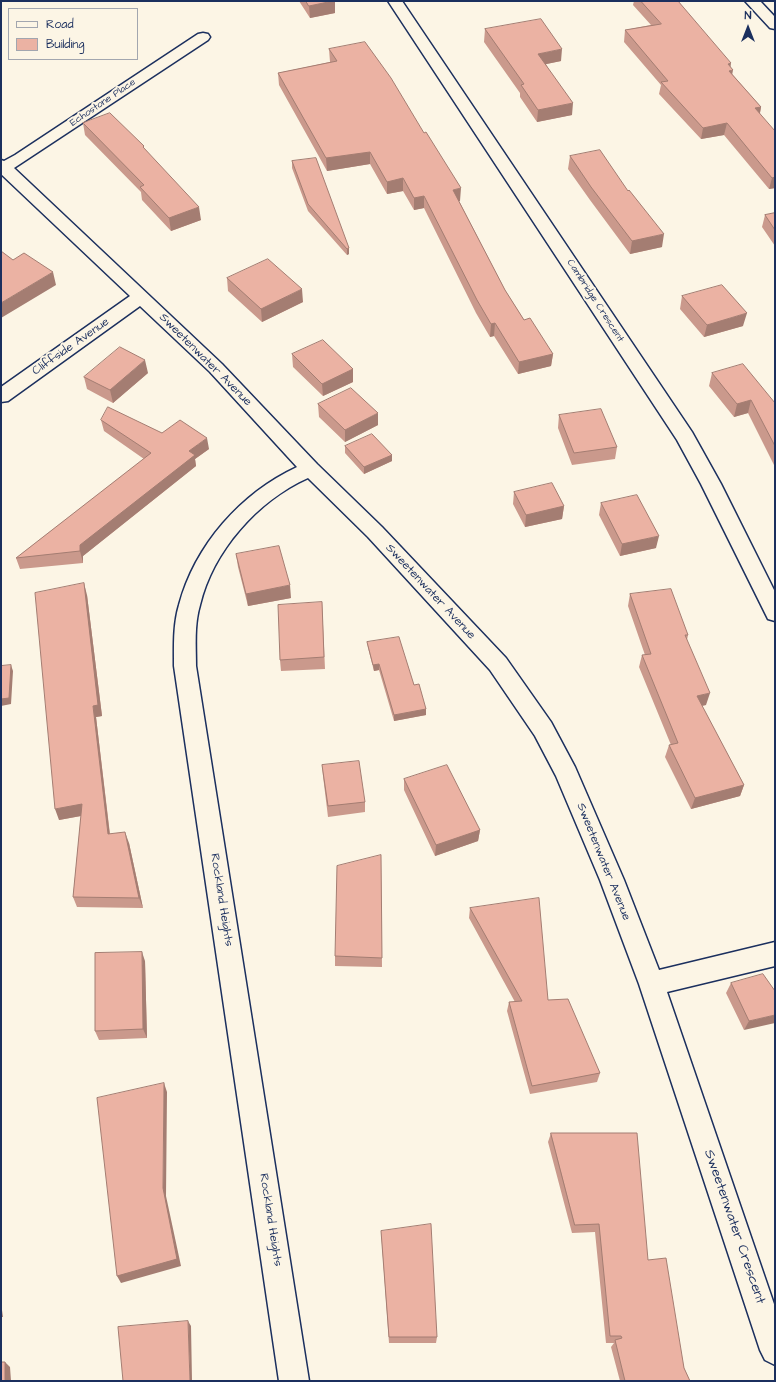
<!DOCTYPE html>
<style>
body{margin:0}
#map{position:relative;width:776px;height:1382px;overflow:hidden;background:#fcf5e5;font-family:"Architects Daughter",sans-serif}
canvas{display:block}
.frame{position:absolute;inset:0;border:2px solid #1b2f5e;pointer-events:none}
.legend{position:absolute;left:8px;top:8px;width:130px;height:52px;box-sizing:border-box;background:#fcf5e5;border:1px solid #a2a6af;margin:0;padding:5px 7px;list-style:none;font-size:12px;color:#1b2f5e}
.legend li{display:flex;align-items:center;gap:8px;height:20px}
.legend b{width:20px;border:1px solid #a2a6af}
.north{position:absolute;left:728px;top:8px;width:40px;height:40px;-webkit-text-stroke:3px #fcf5e5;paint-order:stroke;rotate:0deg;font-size:11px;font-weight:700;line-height:16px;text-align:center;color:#1b2f5e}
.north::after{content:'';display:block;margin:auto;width:14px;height:18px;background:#1b2f5e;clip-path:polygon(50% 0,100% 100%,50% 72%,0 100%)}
</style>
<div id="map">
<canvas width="776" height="1382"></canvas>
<div class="frame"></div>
<ul class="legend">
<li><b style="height:5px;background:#fcf5e5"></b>Road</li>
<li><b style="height:11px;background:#ebb2a3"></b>Building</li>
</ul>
<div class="north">N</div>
</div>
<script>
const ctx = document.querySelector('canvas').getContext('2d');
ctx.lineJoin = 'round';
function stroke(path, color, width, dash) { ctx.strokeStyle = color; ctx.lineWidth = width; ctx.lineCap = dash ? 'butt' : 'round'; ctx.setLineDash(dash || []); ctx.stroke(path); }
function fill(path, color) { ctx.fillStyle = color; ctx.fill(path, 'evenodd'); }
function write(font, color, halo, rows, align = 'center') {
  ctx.font = font + ' "Architects Daughter",sans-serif'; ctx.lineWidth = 4; ctx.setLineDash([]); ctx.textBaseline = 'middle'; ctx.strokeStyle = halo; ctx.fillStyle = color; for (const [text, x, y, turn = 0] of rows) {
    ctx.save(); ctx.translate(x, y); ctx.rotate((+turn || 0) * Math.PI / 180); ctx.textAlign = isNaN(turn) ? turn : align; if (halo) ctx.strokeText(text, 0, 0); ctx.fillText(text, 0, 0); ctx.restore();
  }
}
const minor = new Path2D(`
 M 388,1 L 402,1 L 692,432 L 721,484 L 775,592 L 775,621 L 768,619 L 701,484 L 677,440 Z
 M 745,1 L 760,1 L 775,17 L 775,29 L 770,28 Z
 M 203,33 L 208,34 L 210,37 L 208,40 L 14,168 L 222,364 L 317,464 L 382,527 L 506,658 L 551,722 L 575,767 L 624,880 L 659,970 L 775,942 L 775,966 L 667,992 L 775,1307 L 775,1365 L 765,1360 L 760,1350 L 639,984 L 600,880 L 556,776 L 535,736 L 490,670 L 368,537 L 308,478 C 257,501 213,551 200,605 C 194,625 196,646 196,666 L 309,1381 L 279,1381 L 174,666 C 174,646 173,625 179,605 C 195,545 241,493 297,467 L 210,372 L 140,306 L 8,401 L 1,402 L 1,387 L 130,296 L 1,174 L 1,160 L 4,161 L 15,155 L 198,34 Z`);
const wall = new Path2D(`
 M 299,1 L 335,1 L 335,13 L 310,18 Z
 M 634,1 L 678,1 L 730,67 L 732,74 L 761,107 L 760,113 L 775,188 L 769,189 L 724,135 L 701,139 L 659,94 L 661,85 L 624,42 L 625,30 L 651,25 L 633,5 Z
 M 485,29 L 561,61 L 546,64 L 572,115 L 537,122 L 520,97 L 520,93 L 484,42 Z
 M 329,49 L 460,201 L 459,201 L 505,290 L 524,320 L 553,354 L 551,366 L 518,374 L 494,336 L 490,337 L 476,313 L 424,208 L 414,210 L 403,191 L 387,194 L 370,164 L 327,171 L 279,85 L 278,73 L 330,62 Z
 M 83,123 L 145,149 L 201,220 L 171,231 L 142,200 L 141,192 L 85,135 Z
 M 570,156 L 662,247 L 630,254 L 590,200 L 568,169 Z
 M 292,161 L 349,248 L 349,254 L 347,255 L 308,211 L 292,168 Z
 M 775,213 L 775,246 L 762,227 L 765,215 Z
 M 227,278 L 303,302 L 262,322 L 228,291 Z
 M 682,296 L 743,326 L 704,337 L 680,309 Z
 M 292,354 L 353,369 L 353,382 L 323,396 L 293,367 Z
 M 148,373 L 113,403 L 87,389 L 84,377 Z
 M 712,373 L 775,403 L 775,467 L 748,413 L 734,417 L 709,386 Z
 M 318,404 L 378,425 L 345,442 L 319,417 Z
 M 559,415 L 617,447 L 615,459 L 572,465 L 558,428 Z
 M 101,420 L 162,433 L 209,449 L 195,459 L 196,466 L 83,556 L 83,563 L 20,569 L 16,558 L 144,459 L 104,431 Z
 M 345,446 L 392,455 L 392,461 L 364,474 L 345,453 Z
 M 514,492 L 564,506 L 562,519 L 525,527 L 513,504 Z
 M 601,503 L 656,548 L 620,556 L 599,515 Z
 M 236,554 L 291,598 L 248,606 L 238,567 Z
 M 630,594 L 688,635 L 687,640 L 706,705 L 702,706 L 744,785 L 740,796 L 691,809 L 665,757 L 669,745 L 671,745 L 639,667 L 642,655 L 645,655 L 628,606 Z
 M 87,595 L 102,716 L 96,717 L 110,834 L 129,843 L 143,908 L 77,907 L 73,897 L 81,816 L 59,820 Z
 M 322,602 L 325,669 L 281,671 L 280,660 Z
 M 367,642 L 414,685 L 426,709 L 426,715 L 394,721 L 379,670 L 374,671 L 368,648 Z
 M 322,765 L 365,802 L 365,812 L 328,817 L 323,776 Z
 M 404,779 L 480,830 L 478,841 L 435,856 L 404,790 Z
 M 381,855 L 382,967 L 335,966 L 335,956 Z
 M 470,908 L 548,1000 L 600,1073 L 597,1082 L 530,1094 L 507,1011 L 509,1002 L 515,1002 L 469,918 Z
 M 145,961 L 147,1038 L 99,1040 L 95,1031 Z
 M 731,983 L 775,991 L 744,1030 L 726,993 Z
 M 551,1133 L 648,1260 L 684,1368 L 690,1381 L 620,1381 L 611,1347 L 614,1343 L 606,1343 L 595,1232 L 572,1233 L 548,1142 Z
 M 381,1231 L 437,1337 L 436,1343 L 389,1343 Z`);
const shadedWall = new Path2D(`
 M 333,1 L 335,1 L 335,13 L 310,18 L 309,6 Z
 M 562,49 L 561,61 L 537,66 L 538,54 Z
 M 731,63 L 730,71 L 733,70 L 731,81 L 728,64 Z
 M 573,103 L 572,115 L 537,122 L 538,110 Z
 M 761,107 L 759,118 L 755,108 Z
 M 727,123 L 724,135 L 701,139 L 703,128 Z
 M 370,152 L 370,164 L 327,171 L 326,158 Z
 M 775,177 L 775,188 L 769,189 L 772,178 Z
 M 403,178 L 403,191 L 387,194 L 387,182 Z
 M 461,188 L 460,201 L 452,202 L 453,190 Z
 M 424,196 L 424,208 L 414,210 L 414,198 Z
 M 199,207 L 201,220 L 171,231 L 169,218 Z
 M 664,234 L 662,247 L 630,254 L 632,241 Z
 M 349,248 L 349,254 L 347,255 L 347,249 Z
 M 53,272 L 56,285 L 1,318 L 1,303 Z
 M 302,289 L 303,302 L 262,322 L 261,309 Z
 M 747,313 L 743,326 L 704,337 L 707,325 Z
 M 495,323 L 494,336 L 490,337 L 491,324 Z
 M 553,354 L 551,366 L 518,374 L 519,362 Z
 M 145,360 L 148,373 L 113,403 L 110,390 Z
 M 353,369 L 353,382 L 323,396 L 322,384 Z
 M 751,400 L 748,413 L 734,417 L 737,404 Z
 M 378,413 L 378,425 L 345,442 L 345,430 Z
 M 207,438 L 209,449 L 195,459 L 196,466 L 83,556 L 83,563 L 80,551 L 80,545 L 189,451 Z
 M 392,455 L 392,461 L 364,474 L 364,467 Z
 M 564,506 L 562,519 L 525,527 L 526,515 Z
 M 659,536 L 656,548 L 620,556 L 622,544 Z
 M 84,583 L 87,595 L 102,716 L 96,717 L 111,845 L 108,834 L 93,706 Z
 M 290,585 L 291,598 L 248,606 L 246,594 Z
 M 379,664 L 379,670 L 374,671 L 373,665 Z
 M 11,665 L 13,671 L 11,704 L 1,706 L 1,699 Z
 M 710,693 L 706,705 L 693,707 L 697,696 Z
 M 426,709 L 426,715 L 394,721 L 394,715 Z
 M 744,785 L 740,796 L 691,809 L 695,798 Z
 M 82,804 L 86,815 L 59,820 L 55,809 Z
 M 480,830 L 478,841 L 435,856 L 436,845 Z
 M 125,832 L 129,843 L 143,908 L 139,898 Z
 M 142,952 L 145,961 L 147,1038 L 143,1029 Z
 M 775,1015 L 775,1023 L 744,1030 L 749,1021 Z
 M 164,1083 L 167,1092 L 166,1196 L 181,1266 L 121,1283 L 117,1276 L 163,1188 Z
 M 1,1303 L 3,1317 L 1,1317 Z
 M 188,1321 L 191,1326 L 192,1381 L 190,1381 Z
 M 5,1362 L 10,1367 L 11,1381 L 5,1381 Z`);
const building = new Path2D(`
 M 306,1 L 333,1 L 309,6 Z
 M 641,1 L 678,1 L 731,63 L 728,64 L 733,70 L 729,71 L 761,107 L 755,108 L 775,131 L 775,177 L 772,178 L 727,123 L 703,128 L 661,82 L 668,81 L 625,30 L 661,24 Z
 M 541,19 L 562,49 L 538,54 L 573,103 L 538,110 L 521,85 L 524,84 L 485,29 Z
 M 365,42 L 391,78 L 424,133 L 426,132 L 461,188 L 453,190 L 505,290 L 524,320 L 530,318 L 553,354 L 519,362 L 495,323 L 491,324 L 477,300 L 424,196 L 414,198 L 403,178 L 387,182 L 370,152 L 326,158 L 278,73 L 337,61 L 329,49 Z
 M 110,113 L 144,146 L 143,147 L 199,207 L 169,218 L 140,187 L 144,185 L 83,123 Z
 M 600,150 L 628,191 L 629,190 L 664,234 L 632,241 L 591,187 L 570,156 Z
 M 316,158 L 349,248 L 347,249 L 308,204 L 292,161 Z
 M 775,213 L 775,230 L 765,215 Z
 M 1,251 L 13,260 L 24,253 L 53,272 L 1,303 Z
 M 268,259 L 302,289 L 261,309 L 227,278 Z
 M 722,285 L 747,313 L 707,325 L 682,296 Z
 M 323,340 L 353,369 L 322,384 L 292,354 Z
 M 120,347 L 145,360 L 110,390 L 84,377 Z
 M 743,364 L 775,403 L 775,446 L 751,400 L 737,404 L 712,373 Z
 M 351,388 L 378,413 L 345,430 L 318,404 Z
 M 108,407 L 162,433 L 180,420 L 207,438 L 189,451 L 195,455 L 80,545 L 80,551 L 16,558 L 151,453 L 101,420 Z
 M 601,409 L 617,447 L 574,453 L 559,415 Z
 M 372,434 L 392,455 L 364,467 L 345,446 Z
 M 552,483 L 564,506 L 526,515 L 514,492 Z
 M 637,495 L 659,536 L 622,544 L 601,503 Z
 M 279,546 L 290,585 L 246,594 L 236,554 Z
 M 84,583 L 98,705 L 93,706 L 108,834 L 125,832 L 139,898 L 73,897 L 82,804 L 55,809 L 35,593 Z
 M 671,589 L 688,635 L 685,635 L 710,693 L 697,696 L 744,785 L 695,798 L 669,745 L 678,743 L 642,655 L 651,654 L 630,594 Z
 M 322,602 L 324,657 L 280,660 L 278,605 Z
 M 399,637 L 414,685 L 419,684 L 426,709 L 394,715 L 379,664 L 373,665 L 367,642 Z
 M 11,665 L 9,698 L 1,699 L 1,666 Z
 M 359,761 L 365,802 L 328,806 L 322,765 Z
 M 447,765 L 480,830 L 436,845 L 404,779 Z
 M 381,855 L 382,958 L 335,956 L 337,866 Z
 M 539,898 L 548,1000 L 568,999 L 600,1073 L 532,1086 L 509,1002 L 522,1001 L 470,908 Z
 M 142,952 L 143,1029 L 95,1031 L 95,953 Z
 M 763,974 L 775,991 L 775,1015 L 749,1021 L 731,983 Z
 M 164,1083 L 163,1188 L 177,1259 L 117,1276 L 97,1098 Z
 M 551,1133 L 637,1133 L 648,1260 L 666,1258 L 684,1368 L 690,1381 L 625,1381 L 615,1340 L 622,1338 L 621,1336 L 610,1336 L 599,1224 L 575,1225 Z
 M 431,1224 L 437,1337 L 389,1337 L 381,1231 Z
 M 188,1321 L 190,1381 L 123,1381 L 118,1327 Z
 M 1,1362 L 5,1362 L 5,1381 L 1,1381 Z`);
const farStreetnames = [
 ["Echostone Place",103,103,-34],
 ["Cambridge Crescent",595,301,57]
];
const streetNames = [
 ["Cliffside Avenue",71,347,-35],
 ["Sweetenwater Avenue",205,360,45],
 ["Sweetenwater Avenue",430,592,47],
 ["Sweetenwater Avenue",603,862,68],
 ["Rockland Heights",221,900,81],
 ["Rockland Heights",270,1220,81]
];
const nearStreetnames = [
 ["Sweetenwater Crescent",734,1227,71]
];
stroke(minor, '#1b2f5e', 3);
fill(minor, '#fcf5e5');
fill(wall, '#ca998c');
fill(shadedWall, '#a47d72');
fill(building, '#ebb2a3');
stroke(building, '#a47d72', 1);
write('10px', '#1b2f5e', '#fcf5e5', farStreetnames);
write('12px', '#1b2f5e', '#fcf5e5', streetNames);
write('14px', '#1b2f5e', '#fcf5e5', nearStreetnames);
</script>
